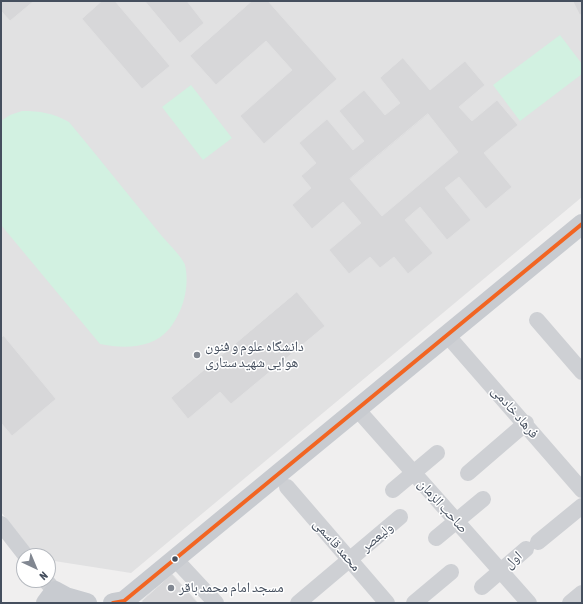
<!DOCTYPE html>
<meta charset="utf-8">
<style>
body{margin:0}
#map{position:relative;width:583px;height:604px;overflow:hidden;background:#f0efef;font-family:"Asap Condensed",sans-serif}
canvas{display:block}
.frame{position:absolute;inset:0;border:2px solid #454f5e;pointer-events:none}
.north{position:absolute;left:16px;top:548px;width:40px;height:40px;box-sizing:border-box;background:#fff;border:1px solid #b5b9bf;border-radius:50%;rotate:136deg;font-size:11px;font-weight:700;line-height:16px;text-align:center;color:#454f5e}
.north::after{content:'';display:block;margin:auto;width:14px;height:18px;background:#818791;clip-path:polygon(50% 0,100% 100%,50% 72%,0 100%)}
</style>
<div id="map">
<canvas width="583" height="604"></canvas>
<div class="frame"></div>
<div class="north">N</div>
</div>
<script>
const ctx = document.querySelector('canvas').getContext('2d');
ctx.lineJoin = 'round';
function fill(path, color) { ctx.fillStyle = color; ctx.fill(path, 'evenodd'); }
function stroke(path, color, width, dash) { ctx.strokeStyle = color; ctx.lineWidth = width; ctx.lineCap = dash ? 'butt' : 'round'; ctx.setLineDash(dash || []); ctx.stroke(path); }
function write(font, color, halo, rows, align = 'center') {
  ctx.font = font + ' "Asap Condensed","Noto Naskh Arabic",sans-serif'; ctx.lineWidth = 3; ctx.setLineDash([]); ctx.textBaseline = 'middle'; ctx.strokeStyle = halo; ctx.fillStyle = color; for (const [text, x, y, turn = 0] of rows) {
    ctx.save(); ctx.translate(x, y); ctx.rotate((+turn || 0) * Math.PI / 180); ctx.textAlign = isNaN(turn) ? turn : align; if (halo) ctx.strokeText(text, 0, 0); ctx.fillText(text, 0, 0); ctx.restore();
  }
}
const education = new Path2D(`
 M 1,1 L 582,1 L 582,197 L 131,573 L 48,560 L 48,556 L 36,556 L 1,512 Z`);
const green = new Path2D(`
 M 560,35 L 582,64 L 582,74 L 520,121 L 493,85 Z
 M 191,85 L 232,138 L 203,160 L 162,107 Z
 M 22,111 C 40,111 53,113 69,122 C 100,159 130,197 161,235 C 167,242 183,258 185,265 C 190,287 183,311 170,328 C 153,349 124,349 100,344 L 1,225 L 1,121 L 10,115 Z`);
const building = new Path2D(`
 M 1,1 L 34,1 L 10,21 L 1,11 Z
 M 102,1 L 115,1 L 170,66 L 142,89 L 82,19 Z
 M 145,1 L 187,1 L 204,23 L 180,43 Z
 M 252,1 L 268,1 L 337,79 L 264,144 L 240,116 L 292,70 L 266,41 L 216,85 L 190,56 Z
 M 573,1 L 582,1 L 582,14 L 580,15 Z
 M 403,58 L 430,90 L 465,61 L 485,85 L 459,107 L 472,121 L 497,100 L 518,125 L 484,153 L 512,187 L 486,209 L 459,177 L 445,188 L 471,220 L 447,240 L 420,207 L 405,220 L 433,253 L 408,274 L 394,257 L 380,268 L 370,257 L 349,274 L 329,250 L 361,223 L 343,202 L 312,229 L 292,205 L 311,188 L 301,176 L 316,163 L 299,143 L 327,119 L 353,150 L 364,141 L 339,111 L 364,90 L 385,115 L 400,103 L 380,78 ZM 428,114 L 458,152 L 382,216 L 350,179 Z
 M 297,292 L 325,326 L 231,404 L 220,392 L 188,419 L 171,398 Z
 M 4,336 L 56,399 L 12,436 L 1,423 L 1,338 Z
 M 172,574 L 198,603 L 143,603 L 142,601 Z`);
const minor = new Path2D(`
 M 537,320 L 582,372
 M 447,335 L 582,490
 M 357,409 L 529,603
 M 468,473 L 526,423
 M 287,487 L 387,603
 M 393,490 L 437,453
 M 1,524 L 26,556
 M 436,538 L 483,499
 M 538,542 L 582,506
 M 175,559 L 216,603
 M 45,580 L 55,591
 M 482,587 L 526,549
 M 298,603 L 400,517
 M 414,603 L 451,572
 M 570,603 L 582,593`);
const major = new Path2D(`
 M 46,603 L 55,591 L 66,597 L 87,603
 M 113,603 L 124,601 L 582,224`);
const bus1 = new Path2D(`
 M 113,603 L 124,601 L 582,224`);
const markers = [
 [197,355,4,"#818791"],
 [175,559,3.5,"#454f5e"],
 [171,588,4,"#818791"]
];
const poiNames = [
 ["دانشگاه علوم و فنون",205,347],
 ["هوایی شهید ستاری",205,363],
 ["مسجد امام محمد باقر",179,588]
];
const streetNames = [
 ["فرهاد خادمی",515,412,49],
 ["صاحب الزمان",443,506,48],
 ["ولیعصر",377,537,-40],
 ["محمد قاسمی",337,545,49],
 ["اول",513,560,-41]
];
fill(education, '#e1e1e2');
fill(green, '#d2f1e1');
fill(building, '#d7d7d9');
stroke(building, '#e1e1e2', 1);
stroke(minor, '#ced0d4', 16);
stroke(major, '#c8cbd0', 20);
stroke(bus1, '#f26522', 4);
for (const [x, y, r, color] of markers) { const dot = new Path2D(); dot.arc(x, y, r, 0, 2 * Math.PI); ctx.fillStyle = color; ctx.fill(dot); stroke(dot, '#fff', 1.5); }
write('14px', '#454f5e', '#fff', poiNames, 'left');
write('14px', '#454f5e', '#fff', streetNames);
</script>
